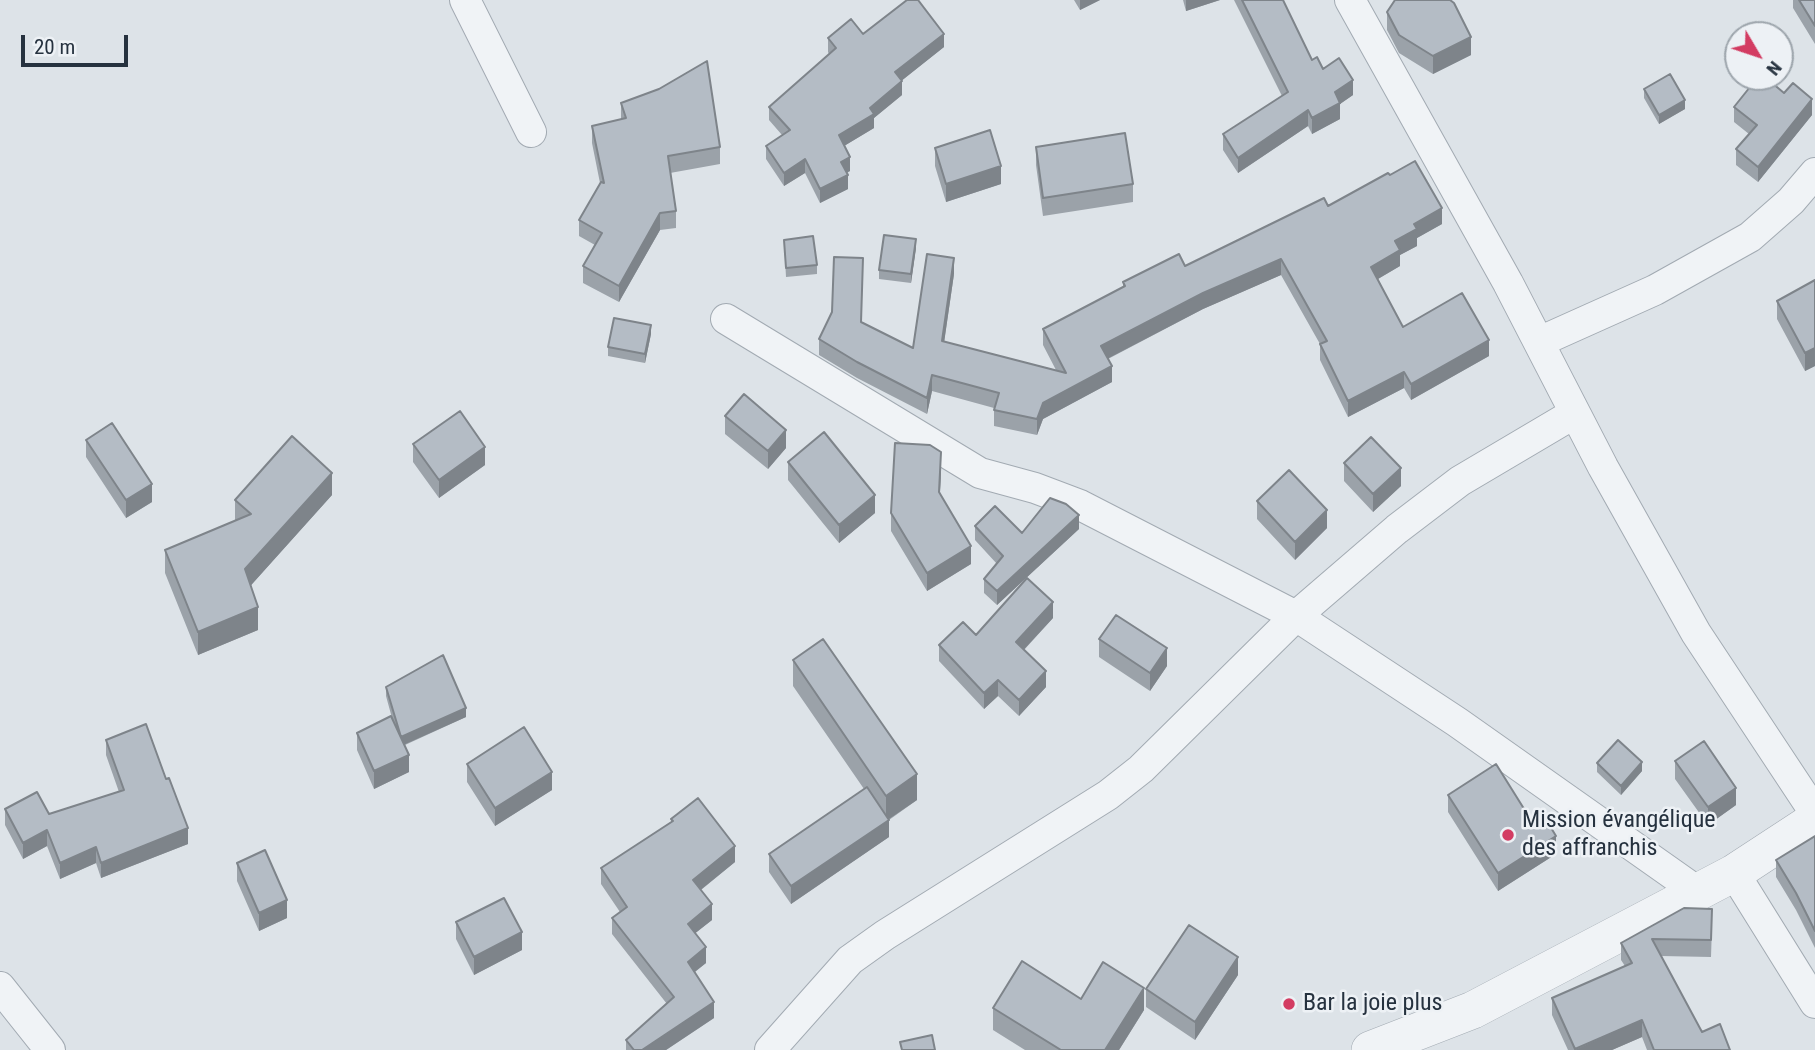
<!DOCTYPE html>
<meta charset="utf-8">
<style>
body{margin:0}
#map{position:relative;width:1815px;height:1050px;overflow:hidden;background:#dde3e8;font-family:"Roboto Condensed",sans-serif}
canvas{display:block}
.north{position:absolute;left:1724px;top:21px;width:70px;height:70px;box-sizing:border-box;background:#edf1f5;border:2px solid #9da5ac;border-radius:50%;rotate:129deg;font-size:19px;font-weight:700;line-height:28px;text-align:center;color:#26323f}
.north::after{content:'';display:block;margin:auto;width:24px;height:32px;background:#d33c62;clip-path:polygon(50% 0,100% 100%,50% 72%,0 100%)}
.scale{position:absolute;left:21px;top:35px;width:107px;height:32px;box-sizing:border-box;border:4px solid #26323f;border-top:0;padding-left:9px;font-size:21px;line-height:24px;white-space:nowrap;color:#26323f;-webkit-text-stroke:5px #edf1f5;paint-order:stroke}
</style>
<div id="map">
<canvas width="1815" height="1050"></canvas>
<div class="north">N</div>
<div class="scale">20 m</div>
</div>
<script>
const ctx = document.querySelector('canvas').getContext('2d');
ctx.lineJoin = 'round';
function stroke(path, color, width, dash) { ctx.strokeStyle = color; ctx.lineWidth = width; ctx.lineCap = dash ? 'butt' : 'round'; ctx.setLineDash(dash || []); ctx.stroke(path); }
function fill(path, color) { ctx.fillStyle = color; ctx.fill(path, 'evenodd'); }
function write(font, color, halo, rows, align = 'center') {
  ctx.font = font + ' "Roboto Condensed",sans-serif'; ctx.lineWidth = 5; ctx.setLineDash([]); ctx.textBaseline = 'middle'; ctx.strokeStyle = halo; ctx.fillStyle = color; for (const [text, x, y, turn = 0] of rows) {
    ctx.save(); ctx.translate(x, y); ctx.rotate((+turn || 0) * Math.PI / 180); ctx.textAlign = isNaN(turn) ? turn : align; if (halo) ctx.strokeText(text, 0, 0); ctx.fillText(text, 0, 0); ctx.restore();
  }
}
const minor = new Path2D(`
 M 465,0 L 531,132
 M 1350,0 L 1508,283 L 1603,467 L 1696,633 L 1815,813
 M 726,319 L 980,473 L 1035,488 L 1080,505 L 1296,616 L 1457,722 L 1698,892
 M 1539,342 L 1655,290 L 1750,237 L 1791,201 L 1815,173
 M 1734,873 L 1815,1003
 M 0,987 L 50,1050
 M 770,1050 L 850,960 L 885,935 L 1108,795 L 1141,769 L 1296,616 L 1397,529 L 1460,481 L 1575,413`);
const tertiary = new Path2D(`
 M 1370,1050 L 1473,1010 L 1734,873 L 1815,820`);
const wall = new Path2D(`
 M 1074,0 L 1100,0 L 1080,10 Z
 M 1183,0 L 1220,0 L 1186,11 Z
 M 1234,0 L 1283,0 L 1312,60 L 1353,95 L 1340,104 L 1340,119 L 1312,134 L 1308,126 L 1238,173 L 1223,150 L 1223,134 L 1282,96 Z
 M 1793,0 L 1815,0 L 1815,44 L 1793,8 Z
 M 1387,12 L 1471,55 L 1433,74 L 1399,53 L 1387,30 Z
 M 863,34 L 944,47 L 902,80 L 902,95 L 874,118 L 874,128 L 844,146 L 850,171 L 847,173 L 848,189 L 820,203 L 805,173 L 784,186 L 766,159 L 766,146 L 782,135 L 769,120 L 769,107 L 829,54 L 828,52 L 828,38 Z
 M 1644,89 L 1685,109 L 1659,124 L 1644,98 Z
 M 1784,93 L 1812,115 L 1758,182 L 1736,165 L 1736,149 L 1749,134 L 1734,122 L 1734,107 Z
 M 621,103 L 720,147 L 720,164 L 670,173 L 676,211 L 676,228 L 660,230 L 619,302 L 583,283 L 583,266 L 595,245 L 579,236 L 579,220 L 600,183 L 592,143 L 592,126 L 621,119 Z
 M 1036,147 L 1133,184 L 1133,202 L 1043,216 L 1036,165 Z
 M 935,148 L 1001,184 L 946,202 L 935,166 Z
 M 1390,175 L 1442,224 L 1417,238 L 1417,246 L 1400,255 L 1400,266 L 1378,279 L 1403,327 L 1489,356 L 1411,400 L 1404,388 L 1348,417 L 1320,360 L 1320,344 L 1281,275 L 1203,309 L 1108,359 L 1112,382 L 1043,419 L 1037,435 L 994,426 L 994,408 L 932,391 L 927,414 L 857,378 L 819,355 L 819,339 L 863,274 L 861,322 L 913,348 L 954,274 L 944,342 L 1056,370 L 1043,345 L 1043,329 L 1123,287 L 1123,282 L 1185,266 L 1328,206 Z
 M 784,240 L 817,265 L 817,274 L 786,277 Z
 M 916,248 L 911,283 L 879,279 L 879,270 Z
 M 1815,280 L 1815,366 L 1805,371 L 1777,319 L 1777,301 Z
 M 651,334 L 645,363 L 608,356 L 608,347 Z
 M 725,416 L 786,448 L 768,469 L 725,434 Z
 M 86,440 L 152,502 L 126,518 L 86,457 Z
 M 413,444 L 485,465 L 439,498 L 413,462 Z
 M 788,462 L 875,513 L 839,543 L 788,480 Z
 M 1344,463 L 1401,486 L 1373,512 L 1344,481 Z
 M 941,470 L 940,494 L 971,564 L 927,591 L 891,531 L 891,513 Z
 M 332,495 L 251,585 L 258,630 L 198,655 L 165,573 L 165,550 L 235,521 L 235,500 Z
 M 1257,501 L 1327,528 L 1295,560 L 1257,519 Z
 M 975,526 L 1022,533 L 1079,529 L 997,605 L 984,593 L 984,579 L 997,564 L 975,540 Z
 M 1053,618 L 1024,650 L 1046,687 L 1019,716 L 998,696 L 984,709 L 939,661 L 939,645 Z
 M 1099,639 L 1167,666 L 1150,691 L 1099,657 Z
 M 793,660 L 917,800 L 889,820 L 889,837 L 791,904 L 769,872 L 769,854 L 864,789 L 793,686 Z
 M 386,687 L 466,717 L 405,745 L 409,772 L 374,789 L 357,750 L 357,733 L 392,718 L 386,696 Z
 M 106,740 L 188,844 L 101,878 L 96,863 L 60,879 L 47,846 L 23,859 L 5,825 L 5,809 L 49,814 L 119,792 L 106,755 Z
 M 1675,761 L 1736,805 L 1708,825 L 1675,779 Z
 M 1597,763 L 1642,771 L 1621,795 L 1597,772 Z
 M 467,764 L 552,790 L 495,826 L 467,782 Z
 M 1448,795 L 1531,820 L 1556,854 L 1498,891 L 1448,812 Z
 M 671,819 L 735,862 L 701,890 L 712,920 L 695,933 L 706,963 L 695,972 L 714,1018 L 666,1050 L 626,1050 L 626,1040 L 667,1004 L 612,934 L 612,918 L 620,912 L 601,884 L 601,868 L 671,822 Z
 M 1815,836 L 1815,948 L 1796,910 L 1776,877 L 1776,860 Z
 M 237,863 L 287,918 L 259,931 L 237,881 Z
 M 456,922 L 522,950 L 474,975 L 456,939 Z
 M 1712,926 L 1711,957 L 1661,956 L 1702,1032 L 1730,1050 L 1647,1050 L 1642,1037 L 1612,1050 L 1568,1050 L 1552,1015 L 1552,998 L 1625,966 L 1621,960 L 1621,943 Z
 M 1238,975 L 1195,1040 L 1146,1007 L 1146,989 Z
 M 1081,999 L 1144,1010 L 1119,1050 L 1025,1050 L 993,1030 L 993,1008 Z`);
const shadedWall = new Path2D(`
 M 1080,0 L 1100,0 L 1080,10 Z
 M 1186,0 L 1220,0 L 1186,11 Z
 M 944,34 L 944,47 L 895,86 L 895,72 Z
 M 1471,37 L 1471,55 L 1433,74 L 1433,56 Z
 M 1353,80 L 1353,95 L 1340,104 L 1340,119 L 1312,134 L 1312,118 L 1335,92 Z
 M 902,81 L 902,95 L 874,118 L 874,128 L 839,149 L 839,135 Z
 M 1812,99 L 1812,115 L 1758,182 L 1758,167 Z
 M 1685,100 L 1685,109 L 1659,124 L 1659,115 Z
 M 1308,110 L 1308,126 L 1238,173 L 1238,158 Z
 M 850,157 L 850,171 L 841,175 L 841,162 Z
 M 805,159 L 805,173 L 784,186 L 784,173 Z
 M 1001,166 L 1001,184 L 946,202 L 946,184 Z
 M 848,175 L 848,189 L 820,203 L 820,189 Z
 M 1442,208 L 1442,224 L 1417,238 L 1417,246 L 1400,255 L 1400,266 L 1371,283 L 1371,267 L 1395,241 L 1414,224 Z
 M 660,213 L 660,230 L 619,302 L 619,286 Z
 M 916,239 L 916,248 L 911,283 L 911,274 Z
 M 954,258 L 954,274 L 942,357 L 942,341 Z
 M 1281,259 L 1281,275 L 1203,309 L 1101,362 L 1101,346 L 1203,293 Z
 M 651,325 L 651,334 L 645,363 L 645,354 Z
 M 1489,340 L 1489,356 L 1411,400 L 1411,384 Z
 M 1815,348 L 1815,366 L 1805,371 L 1805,353 Z
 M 1112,366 L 1112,382 L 1043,419 L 1037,435 L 1037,419 L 1043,403 Z
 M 1404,372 L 1404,388 L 1348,417 L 1348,401 Z
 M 932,375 L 932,391 L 927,414 L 927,398 Z
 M 786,430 L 786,448 L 768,469 L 768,451 Z
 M 485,447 L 485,465 L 439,498 L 439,480 Z
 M 941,452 L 941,470 L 939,510 L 939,492 Z
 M 1401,468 L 1401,486 L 1373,512 L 1373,494 Z
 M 332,473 L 332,495 L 245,592 L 245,569 Z
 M 152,484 L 152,502 L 126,518 L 126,500 Z
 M 875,495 L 875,513 L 839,543 L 839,525 Z
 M 1327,510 L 1327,528 L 1295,560 L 1295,542 Z
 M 1079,515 L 1079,529 L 997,605 L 997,591 Z
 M 971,546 L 971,564 L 927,591 L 927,573 Z
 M 1053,602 L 1053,618 L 1016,658 L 1016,642 Z
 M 258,607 L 258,630 L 198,655 L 198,632 Z
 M 1167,648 L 1167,666 L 1150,691 L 1150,673 Z
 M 1046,671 L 1046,687 L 1019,716 L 1019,700 Z
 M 998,680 L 998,696 L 984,709 L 984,693 Z
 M 466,708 L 466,717 L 401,746 L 401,737 Z
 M 409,755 L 409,772 L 374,789 L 374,771 Z
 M 1642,762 L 1642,771 L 1621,795 L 1621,786 Z
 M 552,772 L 552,790 L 495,826 L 495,808 Z
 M 917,774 L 917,800 L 886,821 L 886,796 Z
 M 1736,788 L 1736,805 L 1708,825 L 1708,807 Z
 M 889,820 L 889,837 L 791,904 L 791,886 Z
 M 188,828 L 188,844 L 101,878 L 101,863 Z
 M 47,830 L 47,846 L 23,859 L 23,843 Z
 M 1556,836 L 1556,854 L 1498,891 L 1498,873 Z
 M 735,846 L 735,862 L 693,896 L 693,880 Z
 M 96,847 L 96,863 L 60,879 L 60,863 Z
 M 287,900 L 287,918 L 259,931 L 259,913 Z
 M 712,904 L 712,920 L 688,939 L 688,924 Z
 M 522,932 L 522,950 L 474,975 L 474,957 Z
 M 706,947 L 706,963 L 688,977 L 688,962 Z
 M 1238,957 L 1238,975 L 1195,1040 L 1195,1022 Z
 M 1144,988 L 1144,1010 L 1119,1050 L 1105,1050 Z
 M 714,1002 L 714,1018 L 666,1050 L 642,1050 Z
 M 1642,1020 L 1642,1037 L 1612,1050 L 1575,1050 Z`);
const building = new Path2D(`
 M 907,0 L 918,0 L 944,34 L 895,72 L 902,81 L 870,108 L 874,114 L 839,135 L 850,157 L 841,162 L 848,175 L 820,189 L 805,159 L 784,173 L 766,146 L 790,130 L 769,107 L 836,48 L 828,38 L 851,19 L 863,34 Z
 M 1242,0 L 1283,0 L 1312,60 L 1317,57 L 1323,69 L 1339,58 L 1353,80 L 1335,92 L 1340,103 L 1312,118 L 1308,110 L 1238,158 L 1223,134 L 1288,92 Z
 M 1395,0 L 1450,0 L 1454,3 L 1471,37 L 1433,56 L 1399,35 L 1387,12 Z
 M 1799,0 L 1815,0 L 1815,26 Z
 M 707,61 L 720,147 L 668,156 L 676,211 L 660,213 L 619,286 L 583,266 L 602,233 L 579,220 L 601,182 L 604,183 L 592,126 L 626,118 L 621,103 L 659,89 Z
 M 1670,74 L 1685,100 L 1659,115 L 1644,89 Z
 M 1758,77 L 1765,77 L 1784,93 L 1793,83 L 1812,99 L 1758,167 L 1736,149 L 1757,125 L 1734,107 Z
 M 990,130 L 1001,166 L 946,184 L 935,148 Z
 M 1125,133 L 1133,184 L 1043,198 L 1036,147 Z
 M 1415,161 L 1442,208 L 1414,224 L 1417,229 L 1395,241 L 1400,250 L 1371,267 L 1403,327 L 1462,293 L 1489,340 L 1411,384 L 1404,372 L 1348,401 L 1320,344 L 1327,341 L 1281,259 L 1203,293 L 1101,346 L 1112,366 L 1043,403 L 1037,419 L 994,410 L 999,393 L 932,375 L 927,398 L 857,362 L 819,339 L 832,312 L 834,257 L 863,258 L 861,322 L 913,348 L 927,254 L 954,258 L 942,341 L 1066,373 L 1043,329 L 1125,286 L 1123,282 L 1179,254 L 1185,266 L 1324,198 L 1328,206 L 1388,173 L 1390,175 Z
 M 884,235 L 916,239 L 911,274 L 879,270 Z
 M 813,236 L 817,265 L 786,268 L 784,240 Z
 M 1815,280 L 1815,348 L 1805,353 L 1777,301 Z
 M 614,318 L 651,325 L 645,354 L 608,347 Z
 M 744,394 L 786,430 L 768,451 L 725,416 Z
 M 460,411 L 485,447 L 439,480 L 413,444 Z
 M 112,423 L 152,484 L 126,500 L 86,440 Z
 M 824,432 L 875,495 L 839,525 L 788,462 Z
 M 292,436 L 332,473 L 245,569 L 258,607 L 198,632 L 165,550 L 251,514 L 235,500 Z
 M 1371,437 L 1401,468 L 1373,494 L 1344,463 Z
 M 895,443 L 930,445 L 941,452 L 939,492 L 971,546 L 927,573 L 891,513 Z
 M 1289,470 L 1327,510 L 1295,542 L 1257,501 Z
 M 1050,498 L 1066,504 L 1079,515 L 997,591 L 984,579 L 1003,556 L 975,526 L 995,506 L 1022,533 Z
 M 1027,578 L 1053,602 L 1016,642 L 1046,671 L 1019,700 L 998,680 L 984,693 L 939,645 L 963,622 L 976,635 Z
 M 1116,615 L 1167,648 L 1150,673 L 1099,639 Z
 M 823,639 L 917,774 L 886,796 L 793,660 Z
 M 443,655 L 466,708 L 401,737 L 386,687 Z
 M 391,716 L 409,755 L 374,771 L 357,733 Z
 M 146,724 L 166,779 L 169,778 L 188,828 L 101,863 L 96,847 L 60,863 L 47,830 L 23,843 L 5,809 L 37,792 L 49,814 L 124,790 L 106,740 Z
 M 524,727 L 552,772 L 495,808 L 467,764 Z
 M 1618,740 L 1642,762 L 1621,786 L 1597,763 Z
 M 1704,741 L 1736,788 L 1708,807 L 1675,761 Z
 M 1496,764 L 1531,820 L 1542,813 L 1556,836 L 1498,873 L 1448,795 Z
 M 867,787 L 889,820 L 791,886 L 769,854 Z
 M 698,798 L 735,846 L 693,880 L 712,904 L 688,924 L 706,947 L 688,962 L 714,1002 L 642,1050 L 634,1050 L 626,1040 L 674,997 L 612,918 L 627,907 L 601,868 L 673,821 L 671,819 Z
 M 1815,836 L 1815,931 L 1796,893 L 1776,860 Z
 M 265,850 L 287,900 L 259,913 L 237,863 Z
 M 504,898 L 522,932 L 474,957 L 456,922 Z
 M 1684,908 L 1712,909 L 1711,940 L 1652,939 L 1702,1032 L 1720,1024 L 1730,1050 L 1654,1050 L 1642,1020 L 1575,1049 L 1552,998 L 1632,963 L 1621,943 Z
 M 1189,925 L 1238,957 L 1195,1022 L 1146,989 Z
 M 1022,961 L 1081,999 L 1103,962 L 1144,988 L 1105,1050 L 1061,1050 L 993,1008 Z
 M 932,1035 L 935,1050 L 902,1050 L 900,1042 Z`);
const markers = [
 [1508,835,7,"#d33c62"],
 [1289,1004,7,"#d33c62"]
];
const poiNames = [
 ["Mission évangélique",1522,821],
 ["des affranchis",1522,849],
 ["Bar la joie plus",1303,1004]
];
stroke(minor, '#a2aab2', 32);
stroke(tertiary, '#a2aab2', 38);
stroke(minor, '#f0f3f6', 30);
stroke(tertiary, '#f0f3f6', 37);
fill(wall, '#9ba2a9');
fill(shadedWall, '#7e848a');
fill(building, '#b4bcc5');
stroke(building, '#7e848a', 2);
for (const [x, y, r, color] of markers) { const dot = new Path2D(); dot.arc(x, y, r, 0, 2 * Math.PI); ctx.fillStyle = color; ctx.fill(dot); stroke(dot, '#edf1f5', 2.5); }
write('24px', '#26323f', '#edf1f5', poiNames, 'left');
</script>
